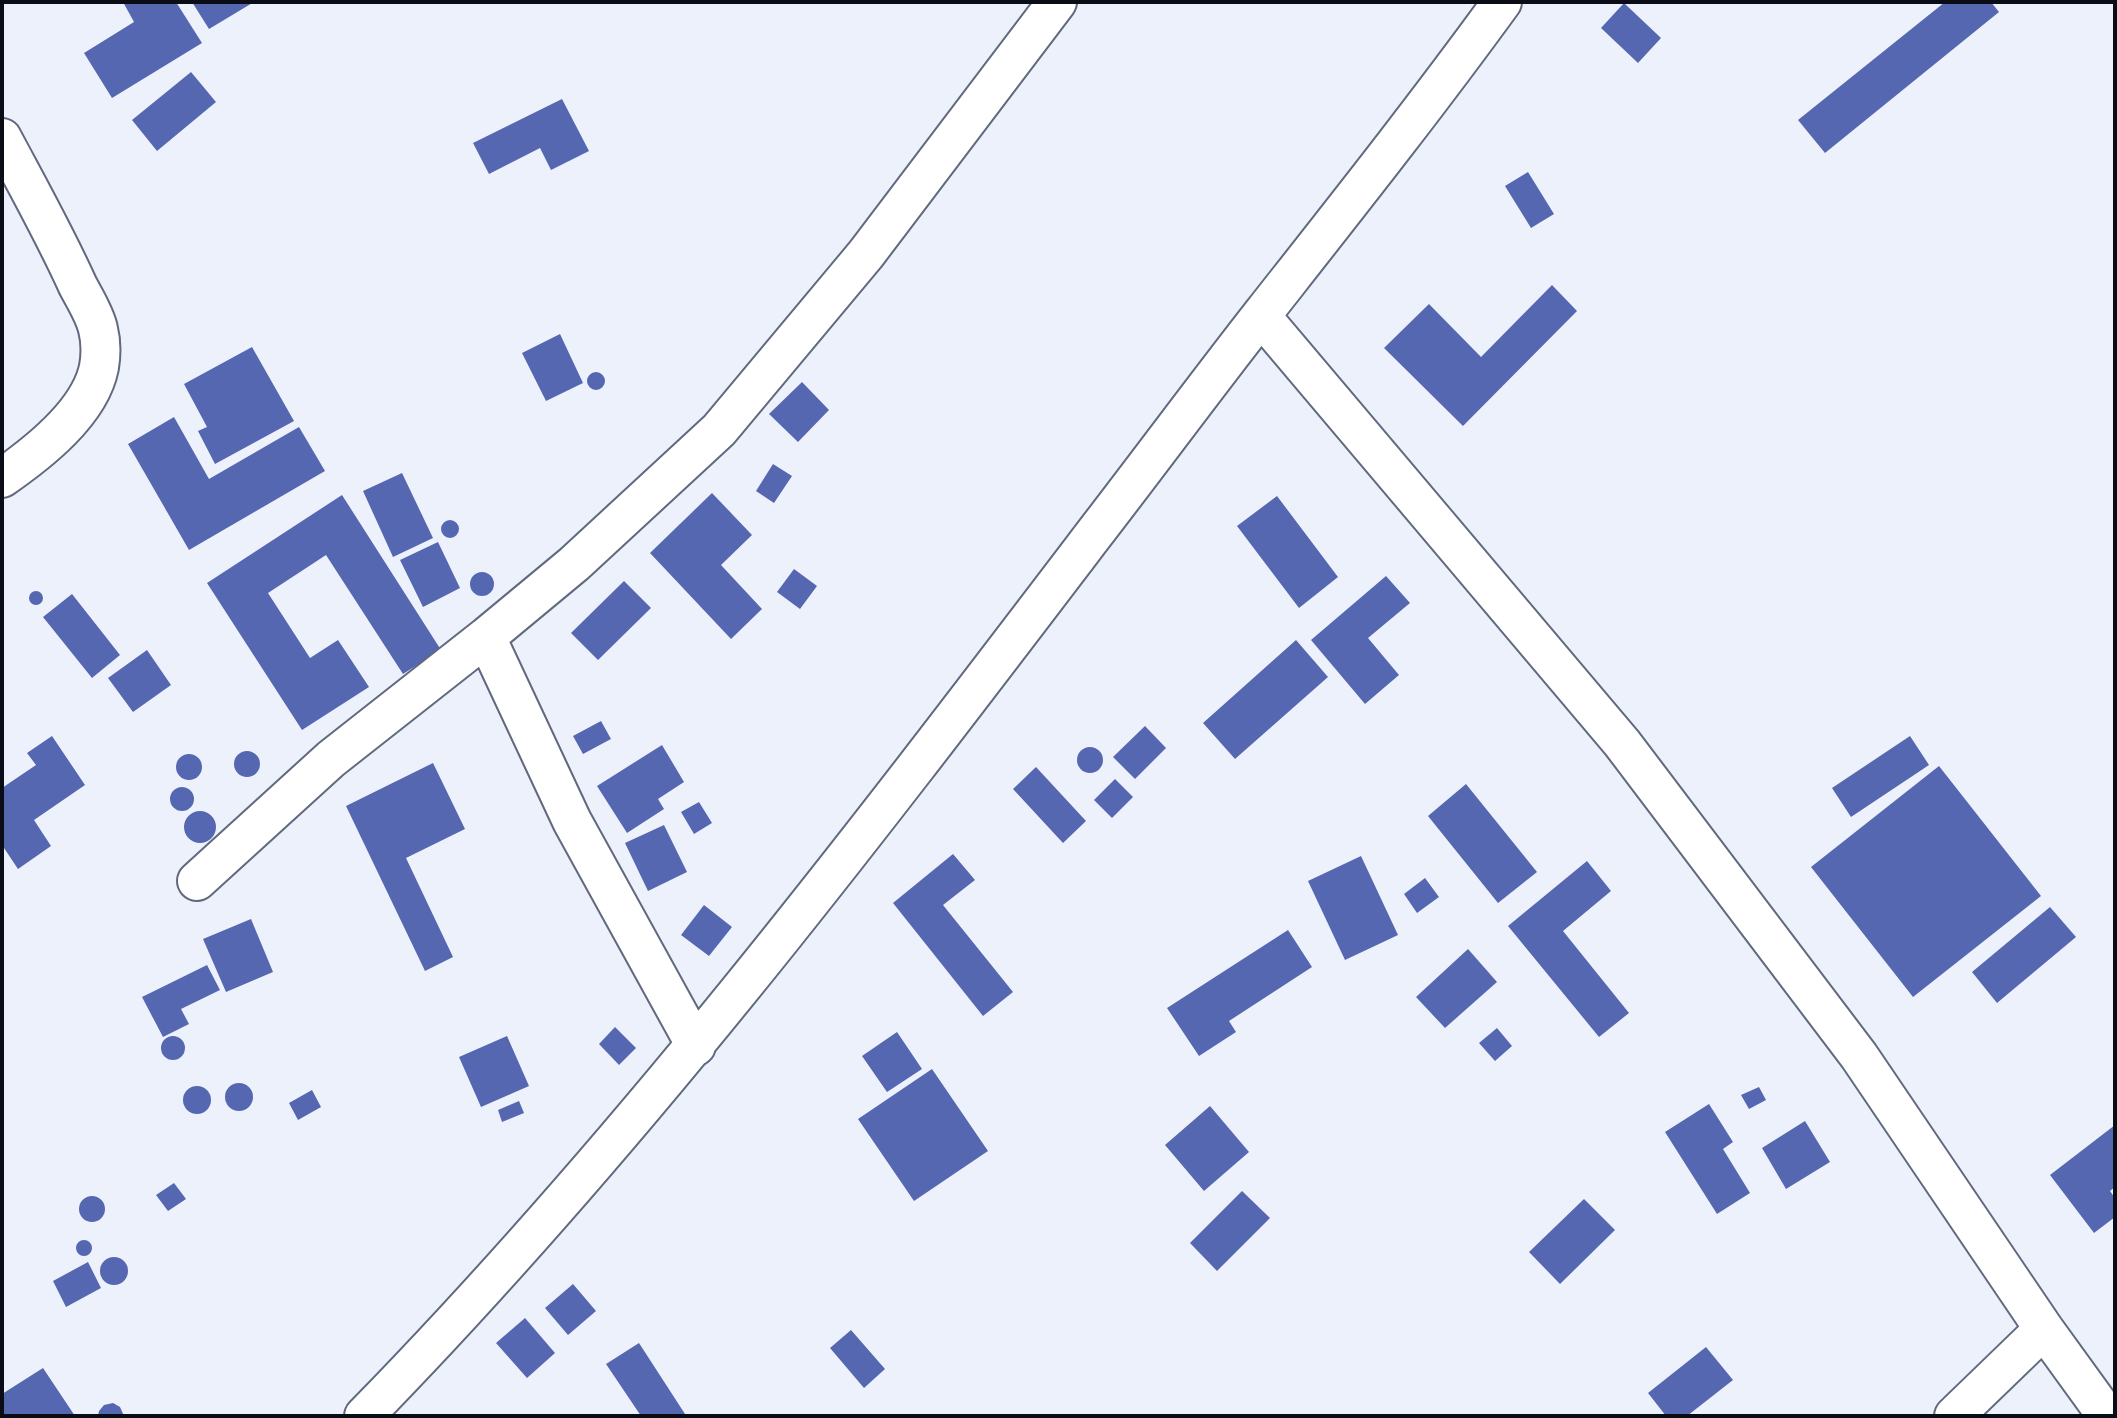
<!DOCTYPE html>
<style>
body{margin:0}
#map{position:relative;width:2117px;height:1418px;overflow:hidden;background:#edf1fb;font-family:Arial,sans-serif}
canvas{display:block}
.frame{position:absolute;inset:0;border:4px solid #0a0d15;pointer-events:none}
</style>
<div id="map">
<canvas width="2117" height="1418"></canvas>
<div class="frame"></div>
</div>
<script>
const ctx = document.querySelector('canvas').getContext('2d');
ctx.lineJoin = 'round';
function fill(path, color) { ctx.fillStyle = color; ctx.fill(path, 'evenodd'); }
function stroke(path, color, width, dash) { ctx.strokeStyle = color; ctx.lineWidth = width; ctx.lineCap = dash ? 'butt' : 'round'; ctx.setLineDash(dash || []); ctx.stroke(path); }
const building = new Path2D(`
 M 123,2 L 176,2 L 202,43 L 112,98 L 84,53 L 134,22 Z
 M 192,2 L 254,2 L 209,29 Z
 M 1945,2 L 1991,2 L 1999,12 L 1825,153 L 1798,120 Z
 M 1624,3 L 1661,38 L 1638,63 L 1601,28 Z
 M 191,72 L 216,102 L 157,151 L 132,120 Z
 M 562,99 L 589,151 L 551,170 L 540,148 L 489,174 L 473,143 Z
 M 1528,172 L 1554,214 L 1531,228 L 1505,186 Z
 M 1552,285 L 1577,311 L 1463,426 L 1384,348 L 1429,304 L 1481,357 Z
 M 560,334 L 583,383 L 546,401 L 522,353 Z
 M 252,347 L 294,421 L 215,464 L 198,431 L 207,427 L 184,384 Z
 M587 381a9 9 0 1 1 18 0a9 9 0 1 1-18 0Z
 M 802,382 L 829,410 L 798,442 L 769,414 Z
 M 174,417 L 209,479 L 299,427 L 325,471 L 189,550 L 128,444 Z
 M 773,464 L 792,476 L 774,503 L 756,491 Z
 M 402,473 L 433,538 L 393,557 L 363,491 Z
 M 712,493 L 752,535 L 721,565 L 762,609 L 731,639 L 650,553 Z
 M 342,495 L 441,650 L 403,674 L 326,555 L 268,593 L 310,658 L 338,640 L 369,687 L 302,730 L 207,583 Z
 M 1277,496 L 1338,577 L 1299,608 L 1237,526 Z
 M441 529a9 9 0 1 1 18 0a9 9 0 1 1-18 0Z
 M 438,542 L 460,588 L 423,607 L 400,560 Z
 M 794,569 L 817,586 L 800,609 L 777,592 Z
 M470 584a12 12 0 1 1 24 0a12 12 0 1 1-24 0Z
 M 1386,576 L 1410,603 L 1368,638 L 1399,675 L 1365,704 L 1311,640 Z
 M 624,581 L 651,608 L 598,660 L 571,633 Z
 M29 598a7 7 0 1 1 14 0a7 7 0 1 1-14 0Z
 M 72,594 L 120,655 L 92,678 L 43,617 Z
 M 1296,640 L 1328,677 L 1235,759 L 1203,723 Z
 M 147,650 L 171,685 L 133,712 L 108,678 Z
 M 601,721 L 611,739 L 583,754 L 573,736 Z
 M 1145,726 L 1166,748 L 1135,779 L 1113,757 Z
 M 52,736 L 85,785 L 34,820 L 51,846 L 18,869 L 2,845 L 2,788 L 36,765 L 27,753 Z
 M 1910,736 L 1929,765 L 1851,817 L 1832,788 Z
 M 662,745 L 684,782 L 658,799 L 664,809 L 627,833 L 597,786 Z
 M1077 760a13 13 0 1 1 26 0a13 13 0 1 1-26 0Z
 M234 764a13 13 0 1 1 26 0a13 13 0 1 1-26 0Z
 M176 767a13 13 0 1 1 26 0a13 13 0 1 1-26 0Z
 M 433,763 L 465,829 L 406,858 L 453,957 L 425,971 L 346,806 Z
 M 1939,766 L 2041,896 L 1913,997 L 1811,867 Z
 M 1036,767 L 1086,821 L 1063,843 L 1013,789 Z
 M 1115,779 L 1133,797 L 1112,818 L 1094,800 Z
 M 1466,784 L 1537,872 L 1498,903 L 1428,816 Z
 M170 799a12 12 0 1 1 24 0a12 12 0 1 1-24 0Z
 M 699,802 L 712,823 L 694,834 L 681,812 Z
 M184 827a16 16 0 1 1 32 0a16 16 0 1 1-32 0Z
 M 664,825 L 687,872 L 648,891 L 625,843 Z
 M 953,854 L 975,880 L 943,905 L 1013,992 L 983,1016 L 893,903 Z
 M 1361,856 L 1398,935 L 1345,960 L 1308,881 Z
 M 1587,861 L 1611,891 L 1563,931 L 1629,1013 L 1599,1037 L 1508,926 Z
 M 1425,878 L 1439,897 L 1417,913 L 1404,894 Z
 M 704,905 L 732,927 L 709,956 L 681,935 Z
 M 2050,907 L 2076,937 L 1997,1003 L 1972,972 Z
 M 251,919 L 273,972 L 226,992 L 203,939 Z
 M 1288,930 L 1312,967 L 1229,1021 L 1236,1032 L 1199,1056 L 1167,1008 Z
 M 1468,949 L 1497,982 L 1445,1028 L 1416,997 Z
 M 207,965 L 220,990 L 181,1009 L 189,1024 L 163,1037 L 142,997 Z
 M 615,1027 L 636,1048 L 619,1065 L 599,1044 Z
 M 1497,1028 L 1512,1046 L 1495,1061 L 1479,1043 Z
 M 897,1032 L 922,1069 L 887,1092 L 862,1056 Z
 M161 1048a12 12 0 1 1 24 0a12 12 0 1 1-24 0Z
 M 507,1036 L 529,1086 L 481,1107 L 459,1057 Z
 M 932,1069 L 988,1151 L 914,1201 L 858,1119 Z
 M225 1097a14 14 0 1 1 28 0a14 14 0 1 1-28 0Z
 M183 1100a14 14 0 1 1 28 0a14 14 0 1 1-28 0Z
 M 1759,1087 L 1766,1100 L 1749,1109 L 1741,1095 Z
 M 312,1090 L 321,1107 L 298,1120 L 289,1103 Z
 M 519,1101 L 524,1113 L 502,1122 L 498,1110 Z
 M 1709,1104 L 1733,1142 L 1723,1149 L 1750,1193 L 1717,1214 L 1665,1132 Z
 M 1210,1106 L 1249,1152 L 1204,1191 L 1165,1145 Z
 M 1805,1121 L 1830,1162 L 1786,1189 L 1762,1148 Z
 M 2115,1125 L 2115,1187 L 2110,1191 L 2115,1198 L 2115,1217 L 2094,1233 L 2050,1175 Z
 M 174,1183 L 186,1199 L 168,1211 L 156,1195 Z
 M 1242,1191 L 1270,1218 L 1217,1271 L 1190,1243 Z
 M79 1209a13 13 0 1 1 26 0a13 13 0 1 1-26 0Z
 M 1584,1199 L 1615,1230 L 1560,1284 L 1529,1252 Z
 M76 1248a8 8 0 1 1 16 0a8 8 0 1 1-16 0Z
 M100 1271a14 14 0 1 1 28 0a14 14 0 1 1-28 0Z
 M 88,1262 L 101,1288 L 66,1307 L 53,1281 Z
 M 573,1284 L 596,1311 L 568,1335 L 545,1308 Z
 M 525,1318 L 555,1353 L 527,1378 L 496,1343 Z
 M 851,1330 L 885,1369 L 864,1388 L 830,1348 Z
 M 639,1343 L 685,1414 L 681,1416 L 641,1416 L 606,1364 Z
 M 1706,1347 L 1733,1380 L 1687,1416 L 1666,1416 L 1648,1393 Z
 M 43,1368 L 75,1416 L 2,1416 L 2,1394 Z
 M 113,1403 L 120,1407 L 124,1416 L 98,1416 L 99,1411 L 104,1405 Z`);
const street = new Path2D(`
 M 2,138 C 28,187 55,235 78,286 C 85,299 95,315 98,329 C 101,341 101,355 99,367 C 90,413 38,453 2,478
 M 1261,316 L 1622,743 L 1859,1056 L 2044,1329 L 2107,1416
 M 486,637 L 572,821 L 696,1046
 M 197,881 L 331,759 L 486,637 L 574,564 L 719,430 L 866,254 L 1057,2
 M 364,1416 C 630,1144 861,840 1091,538 C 1149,463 1205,387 1263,313 C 1344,210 1425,108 1502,2
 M 1954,1416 L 2044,1329`);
fill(building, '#5567b1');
stroke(street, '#61697f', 42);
stroke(street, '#fff', 38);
</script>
